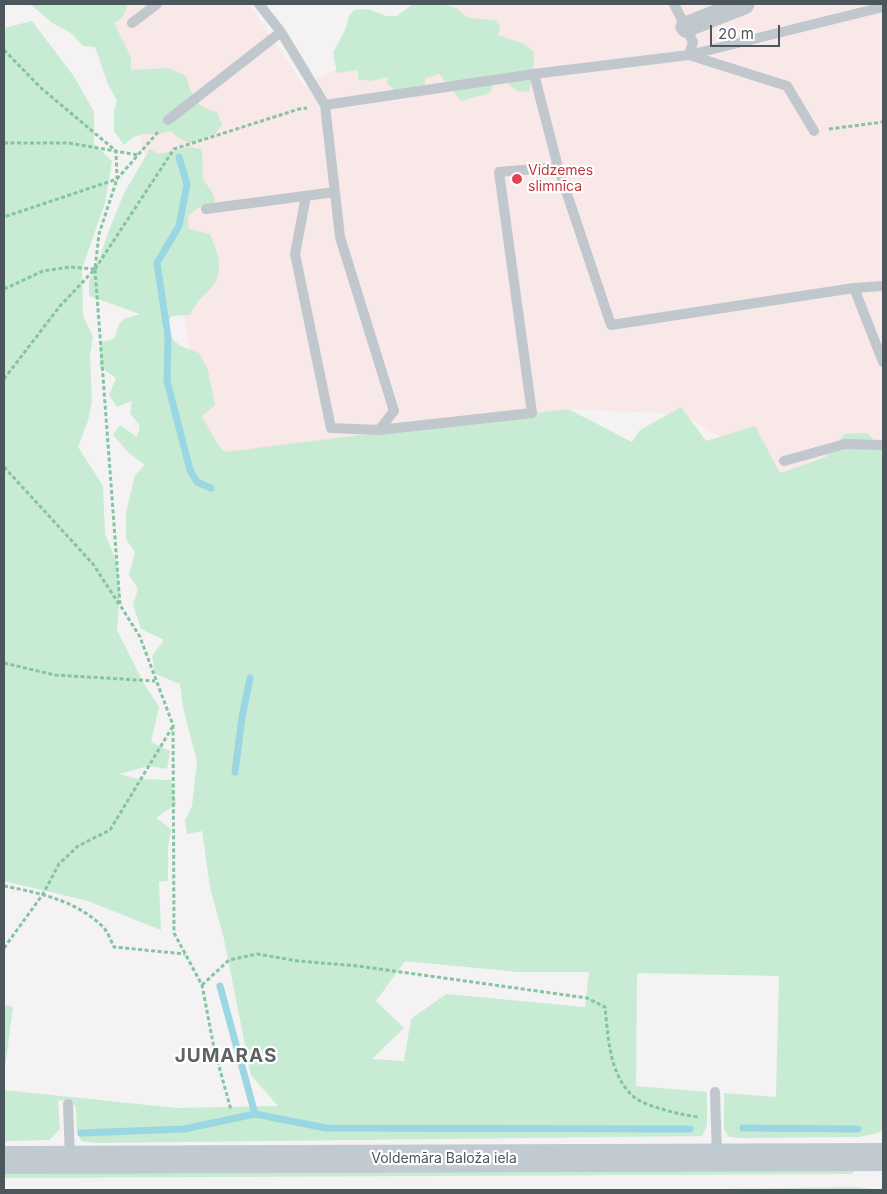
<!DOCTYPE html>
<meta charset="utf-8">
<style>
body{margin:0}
#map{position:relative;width:887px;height:1194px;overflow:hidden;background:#f4f2f3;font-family:Inter,sans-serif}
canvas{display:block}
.frame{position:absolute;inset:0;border:5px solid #4c565d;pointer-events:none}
.scale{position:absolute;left:710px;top:25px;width:70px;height:22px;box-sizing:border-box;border:2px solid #4c565d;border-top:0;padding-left:6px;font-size:15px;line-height:18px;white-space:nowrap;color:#4c565d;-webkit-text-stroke:4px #fff;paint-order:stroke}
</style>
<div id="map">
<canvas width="887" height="1194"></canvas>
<div class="frame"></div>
<div class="scale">20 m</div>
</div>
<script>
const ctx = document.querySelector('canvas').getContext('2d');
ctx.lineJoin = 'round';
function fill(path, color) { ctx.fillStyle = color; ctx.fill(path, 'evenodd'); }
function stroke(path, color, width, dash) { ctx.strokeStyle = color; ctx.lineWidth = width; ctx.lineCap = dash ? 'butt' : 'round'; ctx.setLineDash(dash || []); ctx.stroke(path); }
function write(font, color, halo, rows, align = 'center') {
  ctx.font = font + ' Inter,sans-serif'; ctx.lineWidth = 4.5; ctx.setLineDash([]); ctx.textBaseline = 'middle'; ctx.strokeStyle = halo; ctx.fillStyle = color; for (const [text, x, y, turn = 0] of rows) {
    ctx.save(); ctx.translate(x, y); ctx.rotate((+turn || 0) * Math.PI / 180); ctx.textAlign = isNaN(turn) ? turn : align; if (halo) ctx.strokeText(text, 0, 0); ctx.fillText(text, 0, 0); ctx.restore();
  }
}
const medical = new Path2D(`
 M 104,4 L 248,4 L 304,86 L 456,4 L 883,4 L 883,452 L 826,457 L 779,473 L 683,414 L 568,409 L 207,456 L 177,272 Z`);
const green = new Path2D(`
 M 30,4 L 125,4 L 127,7 L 123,17 L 114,23 L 131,57 L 131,70 L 168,68 L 186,76 C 192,96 195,107 217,112 L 222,125 L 214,135 L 189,143 L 177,137 L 171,131 C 149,138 142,127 124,145 L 114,131 L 114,111 L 117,101 L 108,84 L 95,47 L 83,46 L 71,33 L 54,24 Z
 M 413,4 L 444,4 L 456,8 L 468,18 L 495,20 L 500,27 L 498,35 L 524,44 L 534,52 L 534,63 L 529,92 L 517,91 L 496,75 L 490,93 L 461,101 L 439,74 L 425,78 L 425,89 L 399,94 L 386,82 L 389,77 L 370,81 L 358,79 L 358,70 L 337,73 L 333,53 L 346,28 L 349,16 L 354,10 L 368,9 L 386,16 L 397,16 Z
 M 32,21 L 75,78 L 94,112 L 94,144 L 112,161 L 105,203 L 82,269 L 83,316 L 93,336 L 90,356 L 92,401 L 88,421 L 78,447 L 103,486 L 105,534 L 116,560 L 120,590 L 117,630 L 143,682 L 159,707 L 151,742 L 170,751 L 167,769 L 148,766 L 119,774 L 138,779 L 171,780 L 176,804 L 156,818 L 171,829 L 168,848 L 168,881 L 159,882 L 161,930 L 88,901 L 4,881 L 4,28 Z
 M 190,147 L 202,149 L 203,179 L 213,194 L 215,203 L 198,208 L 188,216 L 189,229 L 210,234 C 216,249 225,269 214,284 C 204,297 197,299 190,315 L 172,316 L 162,329 L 180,346 L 199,353 L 208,370 L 215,405 L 202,416 L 218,445 L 225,452 L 568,409 L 632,442 L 640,430 L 681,407 L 706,441 L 755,426 L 780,473 L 826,457 L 844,434 L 867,433 L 883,450 L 883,1130 L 878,1133 L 858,1137 L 740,1138 L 729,1137 L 724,1129 L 724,1093 L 776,1097 L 779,976 L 637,973 L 636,1086 L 707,1092 L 707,1125 L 702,1136 L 96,1143 L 82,1141 L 77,1134 L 76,1107 L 71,1101 L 58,1100 L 60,1129 L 49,1140 L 4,1141 L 4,1090 L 176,1108 L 278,1106 L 251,1075 L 224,939 L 210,887 L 202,831 L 187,834 L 185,820 L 192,806 L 197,762 L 183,707 L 180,684 L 155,674 L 152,656 L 164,640 L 141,629 L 133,605 L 138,589 L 129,575 L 135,552 L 126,539 L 126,513 L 135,475 L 145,465 L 129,453 L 113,435 L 120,425 L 137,437 L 140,426 L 130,413 L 132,401 L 117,407 L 109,395 L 116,378 L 100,367 L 100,342 L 114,339 C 121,318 120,320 140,314 L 89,296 L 89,281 L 98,263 L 108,233 L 124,193 L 150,149 L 159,154 ZM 405,961 L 518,972 L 589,972 L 585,1007 L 446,994 L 411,1019 L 404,1061 L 372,1059 L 404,1028 L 376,1001 Z
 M 4,1005 L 13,1007 L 4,1075 Z
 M 854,1167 L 854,1171 L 852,1174 L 4,1178 L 4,1174 Z
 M 856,1187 L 883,1190 L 624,1190 L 650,1190 Z`);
const stream = new Path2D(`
 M 179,157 L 187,184 L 179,226 L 157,263 L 168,337 L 167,381 L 190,470 L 197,482 L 211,488
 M 235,772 L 242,717 L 250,678
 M 220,986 L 255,1114
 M 743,1128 L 858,1129
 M 81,1133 L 184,1129 L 255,1114 L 326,1128 L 690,1129`);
const path = new Path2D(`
 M 4,50 L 41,88 L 116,151 L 117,179 L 4,217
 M 829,129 L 883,122
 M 158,132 L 117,179 L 99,234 L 95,269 L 120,605 L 140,637 L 173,725 L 174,933 L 202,985 L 214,1048 L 231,1110
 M 4,143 L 69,143 L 138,155
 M 4,289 L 43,271 L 70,267 L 95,269
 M 4,379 L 60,306 L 95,269 L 174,149 L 299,109 L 307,108
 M 4,467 L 93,564 L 119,604
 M 4,663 L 55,675 L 155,681
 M 4,886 C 39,893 76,900 103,927 C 108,932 111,941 114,947 L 185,954
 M 4,948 L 43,894 L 59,864 L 78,846 L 110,830 L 173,726
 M 202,985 L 229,960 L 257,954 L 298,961 L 358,966 L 587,998 L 605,1007 C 608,1035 609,1069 628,1091 C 636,1102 652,1106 665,1110 C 676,1113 687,1116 699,1117`);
const service = new Path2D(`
 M 259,4 L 281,32 L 325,105 L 534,74 L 689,55 L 693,42 L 674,4
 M 132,23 L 157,4
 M 534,74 L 558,167 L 611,325 L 854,288 L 883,286
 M 168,120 L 281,32
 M 814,131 L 787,86 L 689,55 L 883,7
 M 306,196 L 295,254 L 331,428 L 379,430 L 394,411 L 340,237 L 325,105
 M 206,209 L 335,192
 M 854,288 L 883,362
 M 379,430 L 532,413 L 499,172 L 558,167
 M 784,461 L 845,444 L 883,445
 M 715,1092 L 717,1157
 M 68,1104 L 70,1159`);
const minor = new Path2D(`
 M 686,27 L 744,4`);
const secondary = new Path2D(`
 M 4,1160 L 883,1157`);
const markers = [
 [517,179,6,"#e0444e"]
];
const healthNames = [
 ["Vidzemes",528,171],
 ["slimnīca",528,187]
];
const streetNames = [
 ["Voldemāra Baloža iela",444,1159]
];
const districtNames = [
 ["JUMARAS",226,1056]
];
fill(medical, '#f9e8e8');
fill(green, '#c8ebd3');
stroke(stream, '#9bd7e2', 7);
stroke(path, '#84c5a1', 3, [4, 2.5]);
stroke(service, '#c0c7cd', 10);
stroke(minor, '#c0c7cd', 21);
stroke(secondary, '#c1c9d1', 28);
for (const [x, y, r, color] of markers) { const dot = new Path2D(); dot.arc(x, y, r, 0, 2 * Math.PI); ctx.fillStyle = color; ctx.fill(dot); stroke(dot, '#fff', 2); }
write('14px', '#be3a42', '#fff', healthNames, 'left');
write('14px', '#4c565d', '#fff', streetNames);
ctx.letterSpacing = '1px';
write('bold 19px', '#5f6366', '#fff', districtNames);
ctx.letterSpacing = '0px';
</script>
